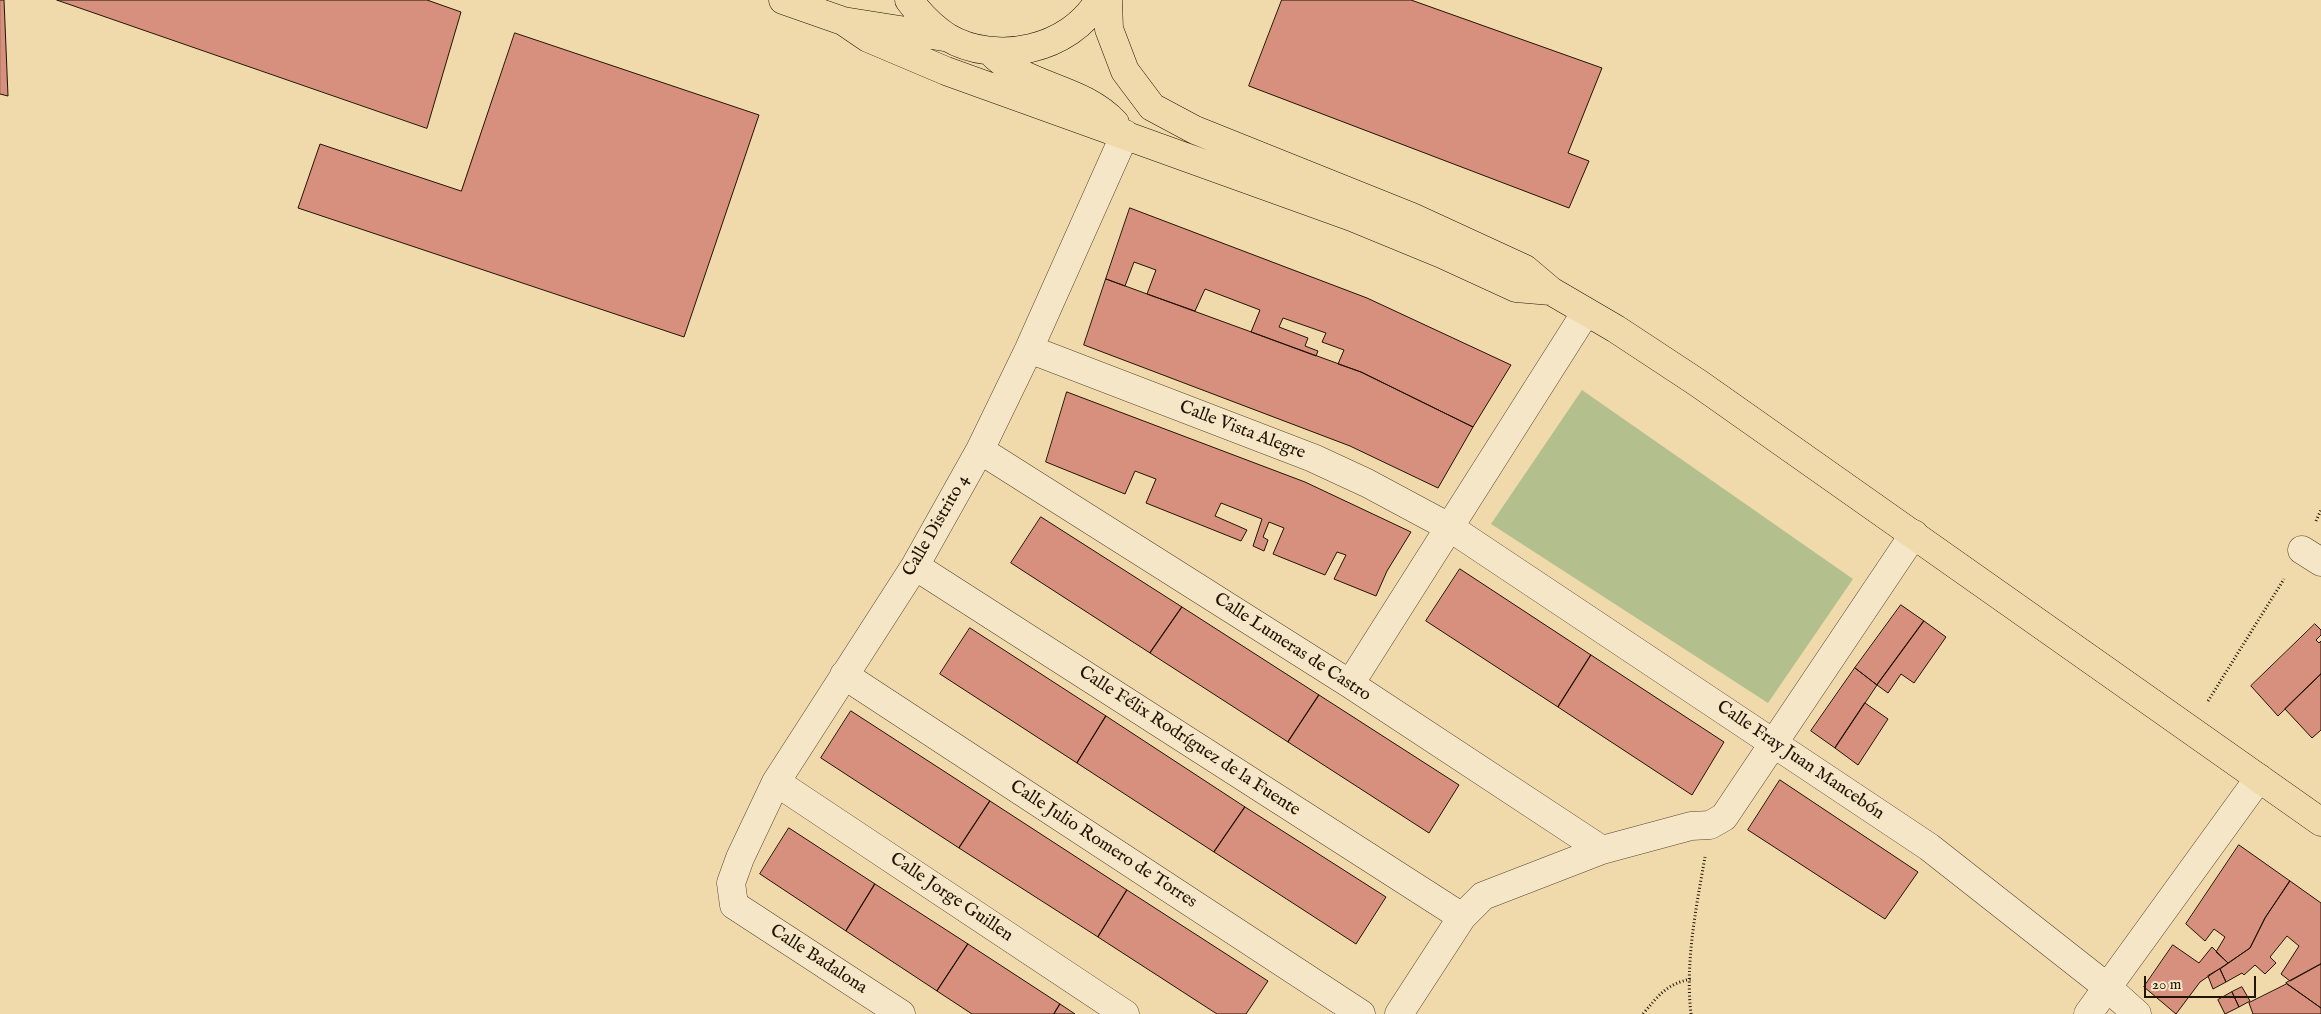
<!DOCTYPE html>
<meta charset="utf-8">
<style>
body{margin:0}
#map{position:relative;width:2321px;height:1014px;overflow:hidden;background:#f0d9ab;font-family:"IM FELL English",serif}
canvas{display:block}
.scale{position:absolute;left:2144px;top:976px;width:112px;height:22px;box-sizing:border-box;border:2px solid #221402;border-top:0;padding-left:6px;font-size:15px;line-height:18px;white-space:nowrap;color:#221402;-webkit-text-stroke:4px #f5e6c8;paint-order:stroke}
</style>
<div id="map">
<canvas width="2321" height="1014"></canvas>
<div class="scale">20 m</div>
</div>
<script>
const ctx = document.querySelector('canvas').getContext('2d');
ctx.lineJoin = 'round';
function fill(path, color) { ctx.fillStyle = color; ctx.fill(path, 'evenodd'); }
function stroke(path, color, width, dash) { ctx.strokeStyle = color; ctx.lineWidth = width; ctx.lineCap = dash ? 'butt' : 'round'; ctx.setLineDash(dash || []); ctx.stroke(path); }
function write(font, color, halo, rows, align = 'center') {
  ctx.font = font + ' "IM FELL English",serif'; ctx.lineWidth = 5; ctx.setLineDash([]); ctx.textBaseline = 'middle'; ctx.strokeStyle = halo; ctx.fillStyle = color; for (const [text, x, y, turn = 0] of rows) {
    ctx.save(); ctx.translate(x, y); ctx.rotate((+turn || 0) * Math.PI / 180); ctx.textAlign = isNaN(turn) ? turn : align; if (halo) ctx.strokeText(text, 0, 0); ctx.fillText(text, 0, 0); ctx.restore();
  }
}
const green = new Path2D(`
 M 1582,390 L 1853,579 L 1768,703 L 1491,524 Z`);
const building = new Path2D(`
 M 0,0 L 4,0 L 8,96 L 0,94 Z
 M 57,0 L 427,0 L 461,12 L 427,128 Z
 M 1282,0 L 1411,0 L 1602,68 L 1568,153 L 1589,161 L 1569,208 L 1249,86 Z
 M 515,33 L 759,115 L 684,337 L 298,208 L 320,144 L 461,191 Z
 M 1130,208 L 1367,298 L 1511,365 L 1473,427 L 1361,372 L 1338,364 L 1344,350 L 1322,342 L 1326,333 L 1283,318 L 1279,327 L 1308,338 L 1305,346 L 1318,351 L 1316,356 L 1251,332 L 1260,310 L 1205,289 L 1195,311 L 1147,294 L 1156,270 L 1134,262 L 1125,286 L 1106,279 Z
 M 1106,279 L 1361,372 L 1473,427 L 1438,488 L 1350,446 L 1084,345 Z
 M 1067,392 L 1305,482 L 1411,532 L 1387,571 L 1376,596 L 1334,579 L 1346,555 L 1337,552 L 1325,575 L 1273,554 L 1284,528 L 1269,522 L 1263,537 L 1268,540 L 1264,551 L 1253,546 L 1262,519 L 1221,503 L 1215,516 L 1247,530 L 1241,541 L 1146,503 L 1156,479 L 1135,471 L 1125,494 L 1046,462 Z
 M 1041,517 L 1182,607 L 1150,653 L 1011,563 Z
 M 1460,569 L 1591,655 L 1558,707 L 1426,621 Z
 M 1901,605 L 1924,621 L 1877,685 L 1855,668 Z
 M 1182,607 L 1319,695 L 1288,742 L 1150,653 Z
 M 1924,621 L 1946,637 L 1914,683 L 1901,674 L 1888,693 L 1877,685 Z
 M 2315,624 L 2321,630 L 2321,635 L 2316,640 L 2319,643 L 2321,641 L 2321,674 L 2278,716 L 2251,686 Z
 M 970,628 L 1106,716 L 1077,763 L 940,674 Z
 M 1591,655 L 1724,742 L 1692,795 L 1558,707 Z
 M 1855,668 L 1877,685 L 1835,748 L 1811,731 Z
 M 2321,674 L 2321,730 L 2312,738 L 2285,709 Z
 M 1319,695 L 1459,785 L 1429,833 L 1288,742 Z
 M 1865,703 L 1888,719 L 1858,765 L 1835,748 Z
 M 851,711 L 990,801 L 959,848 L 821,758 Z
 M 1106,716 L 1245,807 L 1214,852 L 1077,763 Z
 M 1780,780 L 1918,872 L 1885,919 L 1748,830 Z
 M 990,801 L 1127,890 L 1098,937 L 959,848 Z
 M 1245,807 L 1386,897 L 1356,944 L 1214,852 Z
 M 789,828 L 875,884 L 846,931 L 760,874 Z
 M 2239,845 L 2290,881 L 2265,918 L 2250,948 L 2228,963 L 2216,952 L 2225,937 L 2214,929 L 2205,941 L 2186,924 Z
 M 2290,881 L 2321,903 L 2321,964 L 2290,981 L 2281,974 L 2299,946 L 2287,936 L 2270,957 L 2276,963 L 2265,974 L 2255,965 L 2244,975 L 2242,973 L 2226,982 L 2220,969 L 2250,948 L 2265,918 Z
 M 875,884 L 968,944 L 937,991 L 846,931 Z
 M 1127,890 L 1268,981 L 1246,1014 L 1217,1014 L 1098,937 Z
 M 968,944 L 1060,1004 L 1054,1014 L 972,1014 L 937,991 Z
 M 2173,945 L 2199,963 L 2212,947 L 2228,963 L 2200,982 L 2176,1014 L 2144,987 Z
 M 2321,964 L 2321,1008 L 2286,983 Z
 M 2220,969 L 2226,982 L 2213,989 L 2208,976 Z
 M 2287,984 L 2321,1008 L 2321,1014 L 2253,1014 L 2249,1003 Z
 M 2242,987 L 2250,1001 L 2239,1007 L 2232,992 Z
 M 2232,992 L 2239,1007 L 2225,1014 L 2218,1000 Z
 M 1060,1004 L 1075,1014 L 1054,1014 Z`);
const path = new Path2D(`
 M 2316,521 L 2321,510
 M 2208,701 L 2284,579
 M 1643,1014 C 1658,996 1666,984 1691,979
 M 1691,1014 C 1685,963 1696,908 1705,857`);
const minor = new Path2D(`
 M 1029,349 L 1313,458 L 1367,483 L 1449,527 L 1929,847 L 2107,987 L 2137,1014
 M 980,450 L 1350,684 L 1602,850
 M 2302,550 L 2321,562
 M 915,566 L 1462,917
 M 844,675 L 1361,1014
 M 1350,684 L 1586,312
 M 776,782 L 1125,1014
 M 901,1014 L 734,905 L 731,883 L 740,858 L 776,782 L 915,566 L 980,450 L 1029,349 L 1125,134
 M 1399,1014 L 1462,917 L 1483,896 L 1602,850 L 1691,826 L 1710,825 L 1724,817 L 1914,534
 M 2088,1014 L 2259,778`);
const primary = new Path2D(`
 M 783,0 L 843,21 L 944,37
 M 909,0 C 920,15 932,27 947,37 C 996,66 1070,50 1099,0
 M 1108,0 L 1109,29 L 1125,71 L 1152,107 L 1195,130 L 1412,217 L 1525,269 L 1551,291 L 1616,329 L 1698,383 L 2321,822
 M 843,21 L 868,38 L 946,71 L 1352,217 L 1442,254 L 1516,288 L 1551,291
 M 990,51 C 1024,88 1081,86 1115,123`);
const streetNames = [
 ["Calle Vista Alegre",1242,431,21],
 ["Calle Distrito 4",937,526,-60],
 ["Calle Lumeras de Castro",1292,648,33],
 ["Calle Félix Rodríguez de la Fuente",1189,742,33],
 ["Calle Fray Juan Mancebón",1800,761,34],
 ["Calle Julio Romero de Torres",1103,845,33],
 ["Calle Jorge Guillen",951,898,34],
 ["Calle Badalona",818,960,33]
];
fill(green, '#b3c08e');
fill(building, '#d78f7e');
stroke(building, '#221402', 1);
stroke(minor, '#56452c', 29);
stroke(primary, '#221402', 29);
stroke(path, '#221402', 3, [1, 2.5]);
stroke(minor, '#f5e6c8', 28);
stroke(primary, '#f0d9ab', 28);
write('18px', '#221402', '#f5e6c8', streetNames);
</script>
